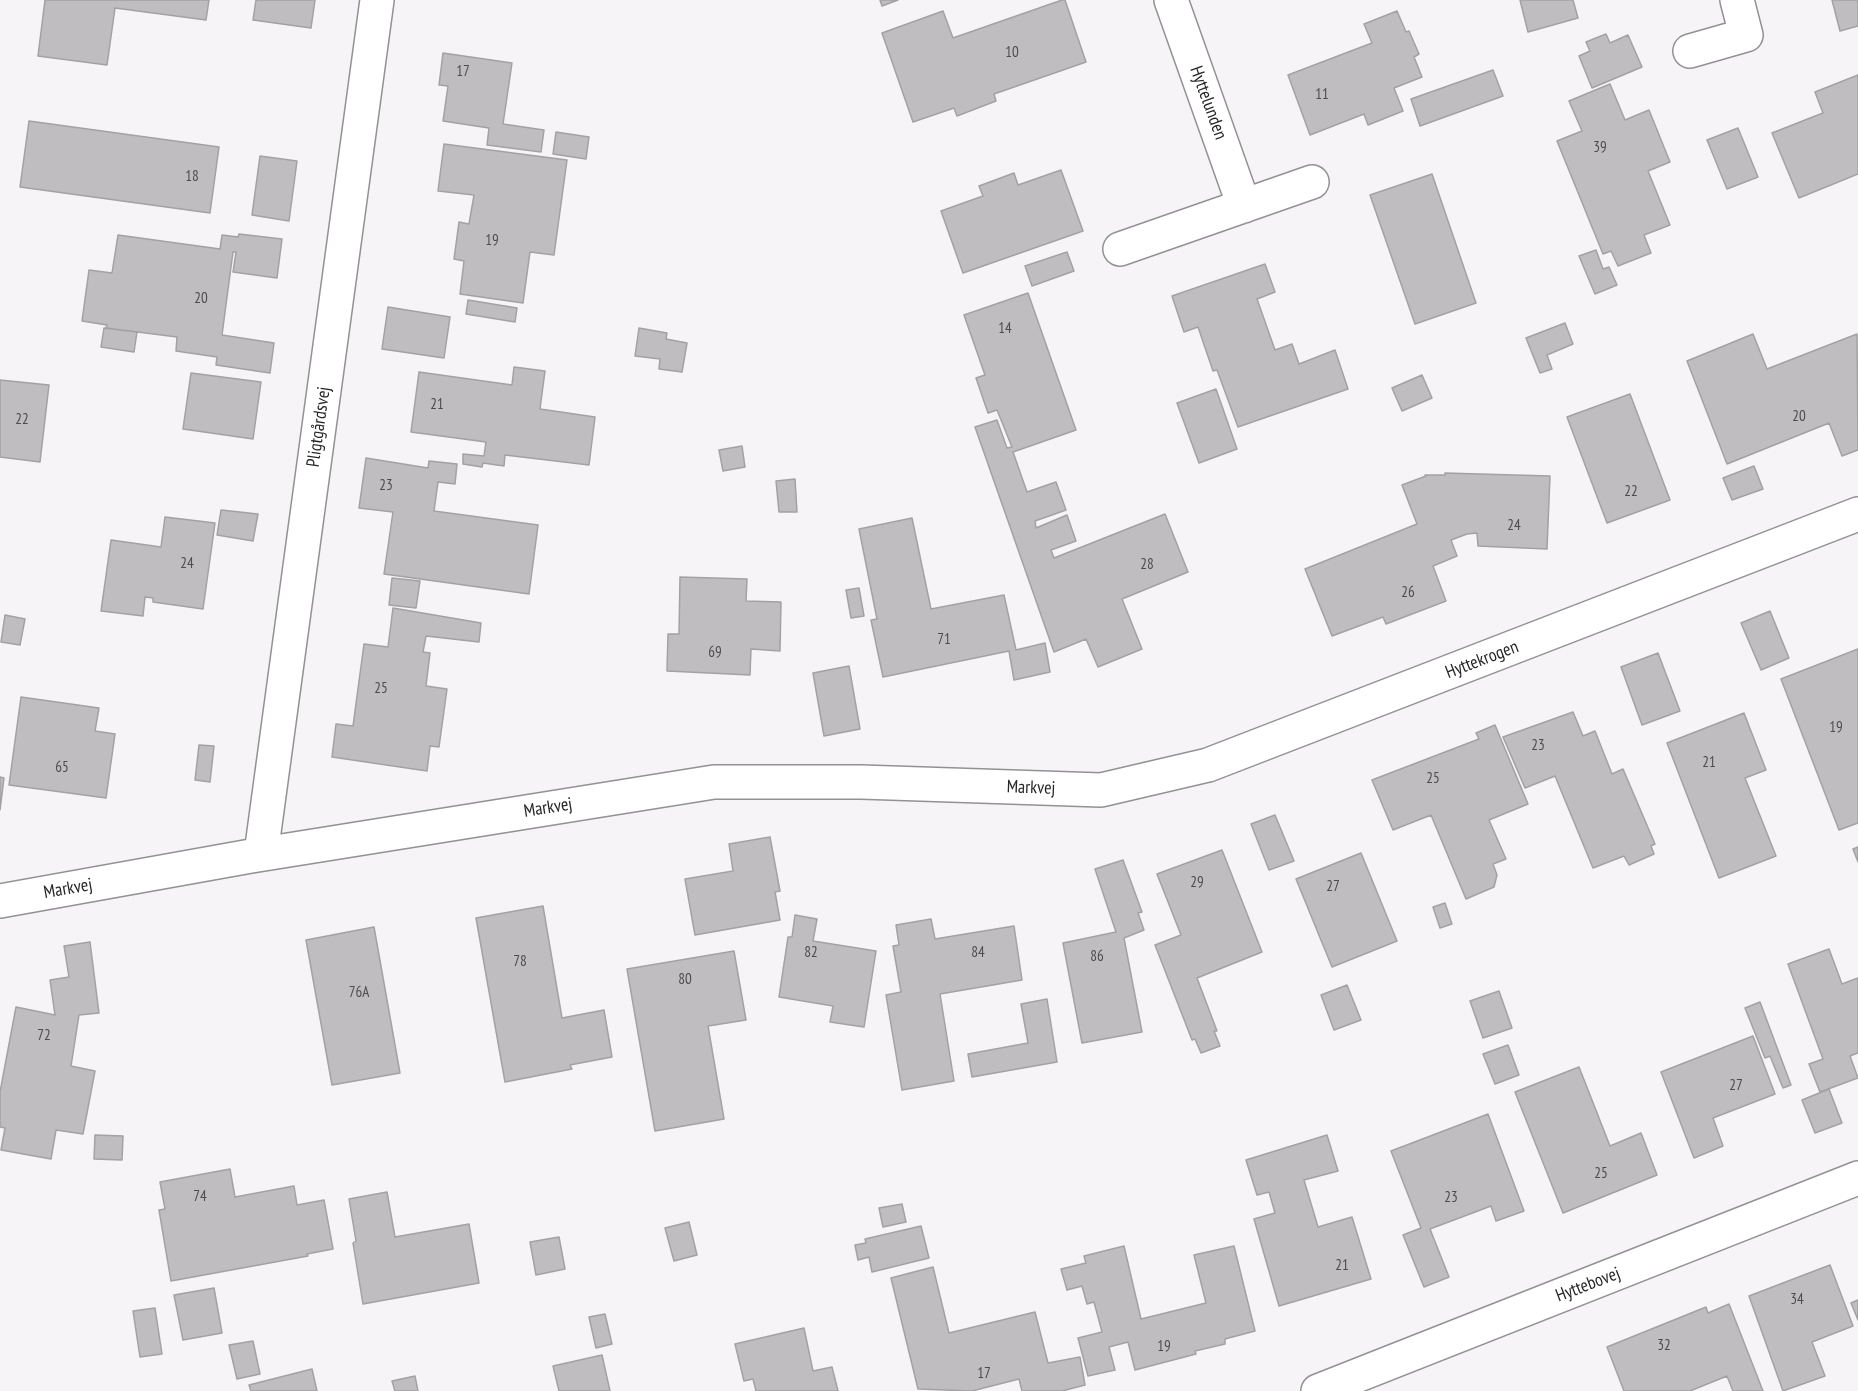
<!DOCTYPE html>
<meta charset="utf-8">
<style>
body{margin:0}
canvas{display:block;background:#f6f4f7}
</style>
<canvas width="1858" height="1391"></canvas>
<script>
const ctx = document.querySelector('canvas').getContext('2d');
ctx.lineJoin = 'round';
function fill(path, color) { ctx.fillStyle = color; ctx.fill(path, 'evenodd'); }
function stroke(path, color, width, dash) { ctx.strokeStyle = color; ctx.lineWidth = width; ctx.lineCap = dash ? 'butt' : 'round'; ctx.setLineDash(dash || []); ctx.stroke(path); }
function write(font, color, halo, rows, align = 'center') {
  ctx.font = font + ' "PT Sans Narrow",sans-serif'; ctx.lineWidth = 5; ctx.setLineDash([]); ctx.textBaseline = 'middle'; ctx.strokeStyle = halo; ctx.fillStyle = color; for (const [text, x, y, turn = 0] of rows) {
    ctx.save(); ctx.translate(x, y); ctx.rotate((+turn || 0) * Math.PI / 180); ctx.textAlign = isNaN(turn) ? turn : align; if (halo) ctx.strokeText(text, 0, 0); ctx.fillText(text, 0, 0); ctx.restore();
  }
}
const building = new Path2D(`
 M 45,0 L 209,0 L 206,20 L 115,8 L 107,65 L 38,56 Z
 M 256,0 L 315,0 L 311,28 L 253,20 Z
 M 880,0 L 898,0 L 882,6 Z
 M 1062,0 L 1065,0 L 1086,62 L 994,94 L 996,101 L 957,116 L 954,108 L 913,122 L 882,33 L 943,11 L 953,38 Z
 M 1520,0 L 1573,0 L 1578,18 L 1528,32 Z
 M 1832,0 L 1858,0 L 1858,26 L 1840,31 Z
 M 1397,11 L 1406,32 L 1409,31 L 1419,54 L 1414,57 L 1422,77 L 1394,88 L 1403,111 L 1368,125 L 1364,114 L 1310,135 L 1288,75 L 1372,43 L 1364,24 Z
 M 1606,34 L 1610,43 L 1628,35 L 1642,67 L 1592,88 L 1579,56 L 1590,51 L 1586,42 Z
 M 443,53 L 512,63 L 503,124 L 544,130 L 541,152 L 487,145 L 489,128 L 443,121 L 448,86 L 439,85 Z
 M 1493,70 L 1503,96 L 1420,126 L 1411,99 Z
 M 1858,75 L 1858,174 L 1799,198 L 1772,133 L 1823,113 L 1815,92 Z
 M 1610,84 L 1625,120 L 1649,110 L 1670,162 L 1648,171 L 1670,225 L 1644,235 L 1651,253 L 1618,266 L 1611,251 L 1603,254 L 1557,141 L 1582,131 L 1569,101 Z
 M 29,121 L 219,147 L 210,213 L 20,187 Z
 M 1738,128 L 1758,177 L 1727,189 L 1707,140 Z
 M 556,132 L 589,137 L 586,159 L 553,154 Z
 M 444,144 L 567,160 L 554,255 L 530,252 L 523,303 L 460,294 L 464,261 L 454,259 L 459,222 L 469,224 L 474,195 L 438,191 Z
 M 260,156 L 297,161 L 289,221 L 252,215 Z
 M 1061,170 L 1083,231 L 963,273 L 941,211 L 983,196 L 979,186 L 1014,173 L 1018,185 Z
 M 1432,174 L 1476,303 L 1415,324 L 1370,195 Z
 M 239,234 L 282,239 L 277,278 L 233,272 L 236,252 L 233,252 L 222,335 L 274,343 L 270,373 L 216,365 L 217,357 L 176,351 L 177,337 L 106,328 L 107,325 L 82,321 L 89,270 L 112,273 L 118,235 L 220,249 L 222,235 L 238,237 Z
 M 1596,250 L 1603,269 L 1609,267 L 1617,285 L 1595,294 L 1579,256 Z
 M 1067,252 L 1074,271 L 1032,286 L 1025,266 Z
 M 1265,264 L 1275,292 L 1257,299 L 1275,350 L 1292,344 L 1299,364 L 1335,350 L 1348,389 L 1238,427 L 1217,370 L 1213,371 L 1198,327 L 1184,332 L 1172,296 Z
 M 1028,293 L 1076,430 L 1013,452 L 1027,492 L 1056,482 L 1066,510 L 1035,521 L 1036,528 L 1067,515 L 1076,541 L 1051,550 L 1054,558 L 1165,514 L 1188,572 L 1122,599 L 1142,649 L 1098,667 L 1086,639 L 1054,652 L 975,427 L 997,420 L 1007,448 L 1012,447 L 997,410 L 988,413 L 976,378 L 985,375 L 964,315 Z
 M 468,300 L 517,308 L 515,322 L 466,314 Z
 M 388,307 L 450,317 L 444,358 L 382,349 Z
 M 1565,323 L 1573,344 L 1547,355 L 1552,369 L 1540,373 L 1526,338 Z
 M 104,328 L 137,332 L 134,352 L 101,347 Z
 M 639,328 L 667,333 L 666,339 L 687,343 L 682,372 L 659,369 L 660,359 L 635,356 Z
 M 1753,334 L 1767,369 L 1857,334 L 1858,450 L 1842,456 L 1829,423 L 1727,464 L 1687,361 Z
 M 514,367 L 545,371 L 540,409 L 595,417 L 589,465 L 505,455 L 504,466 L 483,463 L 482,467 L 463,464 L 463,454 L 484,456 L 486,442 L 411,432 L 419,372 L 512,385 Z
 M 191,373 L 261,382 L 253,439 L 183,429 Z
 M 1422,375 L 1432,398 L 1402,411 L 1392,388 Z
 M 0,380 L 49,385 L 40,462 L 0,457 Z
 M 1216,389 L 1237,449 L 1199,463 L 1177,403 Z
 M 1630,394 L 1670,500 L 1607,523 L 1567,417 Z
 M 742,446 L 745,467 L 723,471 L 719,450 Z
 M 366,458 L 428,468 L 429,461 L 457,464 L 455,484 L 438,482 L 434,511 L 538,525 L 529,594 L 384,574 L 393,512 L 359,508 Z
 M 1754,466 L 1763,489 L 1732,500 L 1723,478 Z
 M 1445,473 L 1550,476 L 1547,549 L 1478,546 L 1477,533 L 1467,534 L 1451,540 L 1457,556 L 1433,566 L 1446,601 L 1386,624 L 1383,617 L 1332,636 L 1305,569 L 1417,524 L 1402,485 L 1426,476 L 1425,475 L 1445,475 Z
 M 795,479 L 797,512 L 779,512 L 776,481 Z
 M 221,510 L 258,514 L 253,541 L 217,535 Z
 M 165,517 L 215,523 L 203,609 L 153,602 L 153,598 L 145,597 L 143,616 L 101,611 L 111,540 L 161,547 Z
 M 912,518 L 931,609 L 1004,595 L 1016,650 L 1045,643 L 1050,672 L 1014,680 L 1009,651 L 883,677 L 871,620 L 877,619 L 859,529 Z
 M 680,577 L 747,579 L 746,601 L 781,602 L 780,651 L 751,649 L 750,675 L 667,671 L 668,634 L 679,634 Z
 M 392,578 L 420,581 L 416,608 L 389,605 Z
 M 859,588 L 864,616 L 851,618 L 846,590 Z
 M 393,608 L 481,623 L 479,642 L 426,636 L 423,652 L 430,653 L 426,686 L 447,689 L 439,747 L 430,746 L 427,771 L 332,757 L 336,724 L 353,726 L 364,644 L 388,647 Z
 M 1770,611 L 1789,658 L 1761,670 L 1741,623 Z
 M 5,615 L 25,619 L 20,645 L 1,642 Z
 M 1858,649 L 1858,823 L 1839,830 L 1781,679 Z
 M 1658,653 L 1680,711 L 1642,725 L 1621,667 Z
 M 849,666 L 860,729 L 824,736 L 813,673 Z
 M 21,697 L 99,708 L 95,731 L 115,734 L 106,798 L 9,785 Z
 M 1573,712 L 1583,736 L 1595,731 L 1612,774 L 1623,769 L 1655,844 L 1651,846 L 1654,854 L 1629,865 L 1624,856 L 1593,868 L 1555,776 L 1525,788 L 1503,737 Z
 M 1744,713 L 1766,770 L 1745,778 L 1776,856 L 1719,878 L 1667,743 Z
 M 1495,725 L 1528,804 L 1489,820 L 1506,859 L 1493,864 L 1497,875 L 1494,887 L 1466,899 L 1431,815 L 1393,830 L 1372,780 L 1479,739 L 1476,733 Z
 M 199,745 L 214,746 L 210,782 L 195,780 Z
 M 0,777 L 4,778 L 0,810 Z
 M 1275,815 L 1294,861 L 1269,870 L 1251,824 Z
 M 770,837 L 780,891 L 775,892 L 780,920 L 695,935 L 685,879 L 733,871 L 729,844 Z
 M 1858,847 L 1858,862 L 1853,849 Z
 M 1222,850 L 1262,952 L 1197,978 L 1217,1031 L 1214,1031 L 1220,1046 L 1201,1053 L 1195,1039 L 1192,1040 L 1155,945 L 1181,935 L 1157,874 Z
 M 1361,853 L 1397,941 L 1332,967 L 1296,879 Z
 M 1123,860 L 1142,912 L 1138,913 L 1144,930 L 1124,938 L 1142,1032 L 1082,1043 L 1063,943 L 1116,932 L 1095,869 Z
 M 1445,903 L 1452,924 L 1440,928 L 1433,907 Z
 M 543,906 L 562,1018 L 604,1010 L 612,1057 L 570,1065 L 572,1069 L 505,1082 L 476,918 Z
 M 795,915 L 817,919 L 813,941 L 876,951 L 864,1027 L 830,1022 L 833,1006 L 779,997 L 788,937 L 792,937 Z
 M 931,919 L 935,939 L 1014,926 L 1022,980 L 940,994 L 954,1081 L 902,1090 L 886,995 L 901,992 L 893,946 L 899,945 L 896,925 Z
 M 374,927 L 400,1073 L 332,1085 L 306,940 Z
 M 90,942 L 99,1013 L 79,1015 L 71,1066 L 95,1071 L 83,1134 L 56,1130 L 51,1159 L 1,1150 L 5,1128 L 0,1127 L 0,1092 L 16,1007 L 55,1015 L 50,980 L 69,977 L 64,946 Z
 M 1829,949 L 1842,984 L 1858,978 L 1858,1053 L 1850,1056 L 1858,1078 L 1820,1092 L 1809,1064 L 1823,1059 L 1788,964 Z
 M 734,951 L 746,1020 L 708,1026 L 724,1119 L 655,1131 L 627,969 Z
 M 1347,985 L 1361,1020 L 1334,1030 L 1321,995 Z
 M 1499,991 L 1512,1028 L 1483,1038 L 1470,1001 Z
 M 1047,999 L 1057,1062 L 972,1077 L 968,1054 L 1028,1043 L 1021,1004 Z
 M 1760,1002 L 1791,1085 L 1783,1088 L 1770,1056 L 1765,1058 L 1745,1008 Z
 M 1753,1036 L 1775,1094 L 1713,1118 L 1723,1146 L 1694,1158 L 1661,1072 Z
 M 1508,1045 L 1519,1075 L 1495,1084 L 1483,1054 Z
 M 1579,1067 L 1610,1146 L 1641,1133 L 1657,1175 L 1563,1213 L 1515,1092 Z
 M 1829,1089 L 1842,1123 L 1815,1133 L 1802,1100 Z
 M 1488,1114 L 1524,1211 L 1496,1221 L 1491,1206 L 1430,1229 L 1449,1277 L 1424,1287 L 1403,1235 L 1421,1228 L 1391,1151 Z
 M 95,1135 L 123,1136 L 122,1160 L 94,1159 Z
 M 1327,1135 L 1338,1171 L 1304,1180 L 1318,1227 L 1352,1217 L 1371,1279 L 1279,1306 L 1254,1219 L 1275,1213 L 1269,1192 L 1257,1195 L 1246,1160 Z
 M 230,1169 L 235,1197 L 294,1186 L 297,1205 L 324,1200 L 333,1249 L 307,1254 L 308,1256 L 171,1281 L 159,1210 L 165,1209 L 160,1182 Z
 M 387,1192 L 395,1237 L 469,1224 L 479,1283 L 363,1304 L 353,1243 L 356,1241 L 349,1199 Z
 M 902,1204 L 906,1222 L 883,1227 L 879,1208 Z
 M 689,1222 L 697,1255 L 674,1261 L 665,1228 Z
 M 921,1226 L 929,1258 L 872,1272 L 869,1257 L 858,1260 L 855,1245 L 866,1243 L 865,1239 Z
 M 559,1237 L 565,1269 L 536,1275 L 530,1242 Z
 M 1124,1246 L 1141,1319 L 1206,1303 L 1194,1255 L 1234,1246 L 1255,1331 L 1225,1339 L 1225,1344 L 1195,1351 L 1196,1354 L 1135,1370 L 1128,1342 L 1109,1347 L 1115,1370 L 1088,1376 L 1078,1338 L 1102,1332 L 1094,1302 L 1087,1304 L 1082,1286 L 1067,1290 L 1061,1269 L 1086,1263 L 1084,1256 Z
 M 1830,1265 L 1853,1326 L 1812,1342 L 1825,1376 L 1783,1391 L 1749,1296 Z
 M 933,1267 L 949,1333 L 1035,1312 L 1048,1363 L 1080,1357 L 1085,1385 L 1062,1391 L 1022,1391 L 1019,1379 L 972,1391 L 918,1389 L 891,1278 Z
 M 214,1288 L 222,1333 L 183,1340 L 174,1295 Z
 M 1858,1300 L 1858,1320 L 1851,1303 Z
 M 1729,1304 L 1763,1391 L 1733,1391 L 1727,1376 L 1690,1391 L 1624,1391 L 1607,1347 L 1706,1307 L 1708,1313 Z
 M 155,1308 L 162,1354 L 140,1357 L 133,1311 Z
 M 605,1314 L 612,1344 L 596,1348 L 589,1317 Z
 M 804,1328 L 813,1371 L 832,1367 L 838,1391 L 756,1391 L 753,1379 L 744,1381 L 735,1344 Z
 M 253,1341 L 260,1374 L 237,1379 L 229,1345 Z
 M 602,1355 L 610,1391 L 559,1391 L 553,1366 Z
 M 312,1369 L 317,1391 L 251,1391 L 249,1385 Z
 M 415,1376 L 418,1391 L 395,1391 L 392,1381 Z`);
const minor = new Path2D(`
 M 1171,0 L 1244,206
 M 1690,51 L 1746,35 L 1737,0
 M 1120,249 L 1312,182
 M 261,854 L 377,0
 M 0,901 L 251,856 L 714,782 L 861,782 L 1101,790 L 1208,765 L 1858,514
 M 1318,1391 L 1858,1178`);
const numberNames = [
 ["10",1012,53],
 ["17",463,72],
 ["11",1322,95],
 ["39",1600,148],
 ["18",192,177],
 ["19",492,241],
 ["20",201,299],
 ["14",1005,329],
 ["21",437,405],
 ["20",1799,417],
 ["22",22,420],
 ["23",386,486],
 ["22",1631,492],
 ["24",1514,526],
 ["24",187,564],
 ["28",1147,565],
 ["26",1408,593],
 ["71",944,640],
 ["69",715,653],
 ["25",381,689],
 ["19",1836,728],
 ["23",1538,746],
 ["21",1709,763],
 ["65",62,768],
 ["25",1433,779],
 ["29",1197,883],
 ["27",1333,887],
 ["82",811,953],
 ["84",978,953],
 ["86",1097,957],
 ["78",520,962],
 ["80",685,980],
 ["76A",359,993],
 ["72",44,1036],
 ["27",1736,1086],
 ["25",1601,1174],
 ["74",200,1197],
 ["23",1451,1198],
 ["21",1342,1266],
 ["34",1797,1300],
 ["32",1664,1346],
 ["19",1164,1347],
 ["17",984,1374]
];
const streetNames = [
 ["Hyttelunden",1208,103,70],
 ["Pligtgårdsvej",319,427,-82],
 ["Hyttekrogen",1482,660,-21],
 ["Markvej",1031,788,2],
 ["Markvej",548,808,-9],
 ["Markvej",68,889,-10],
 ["Hyttebovej",1588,1285,-21]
];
fill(building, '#c0bdc1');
stroke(building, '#a4a1a5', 1.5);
stroke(minor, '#939194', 36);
stroke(minor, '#fff', 33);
write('15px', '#4c4b4e', null, numberNames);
write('18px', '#262527', '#fff', streetNames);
</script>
